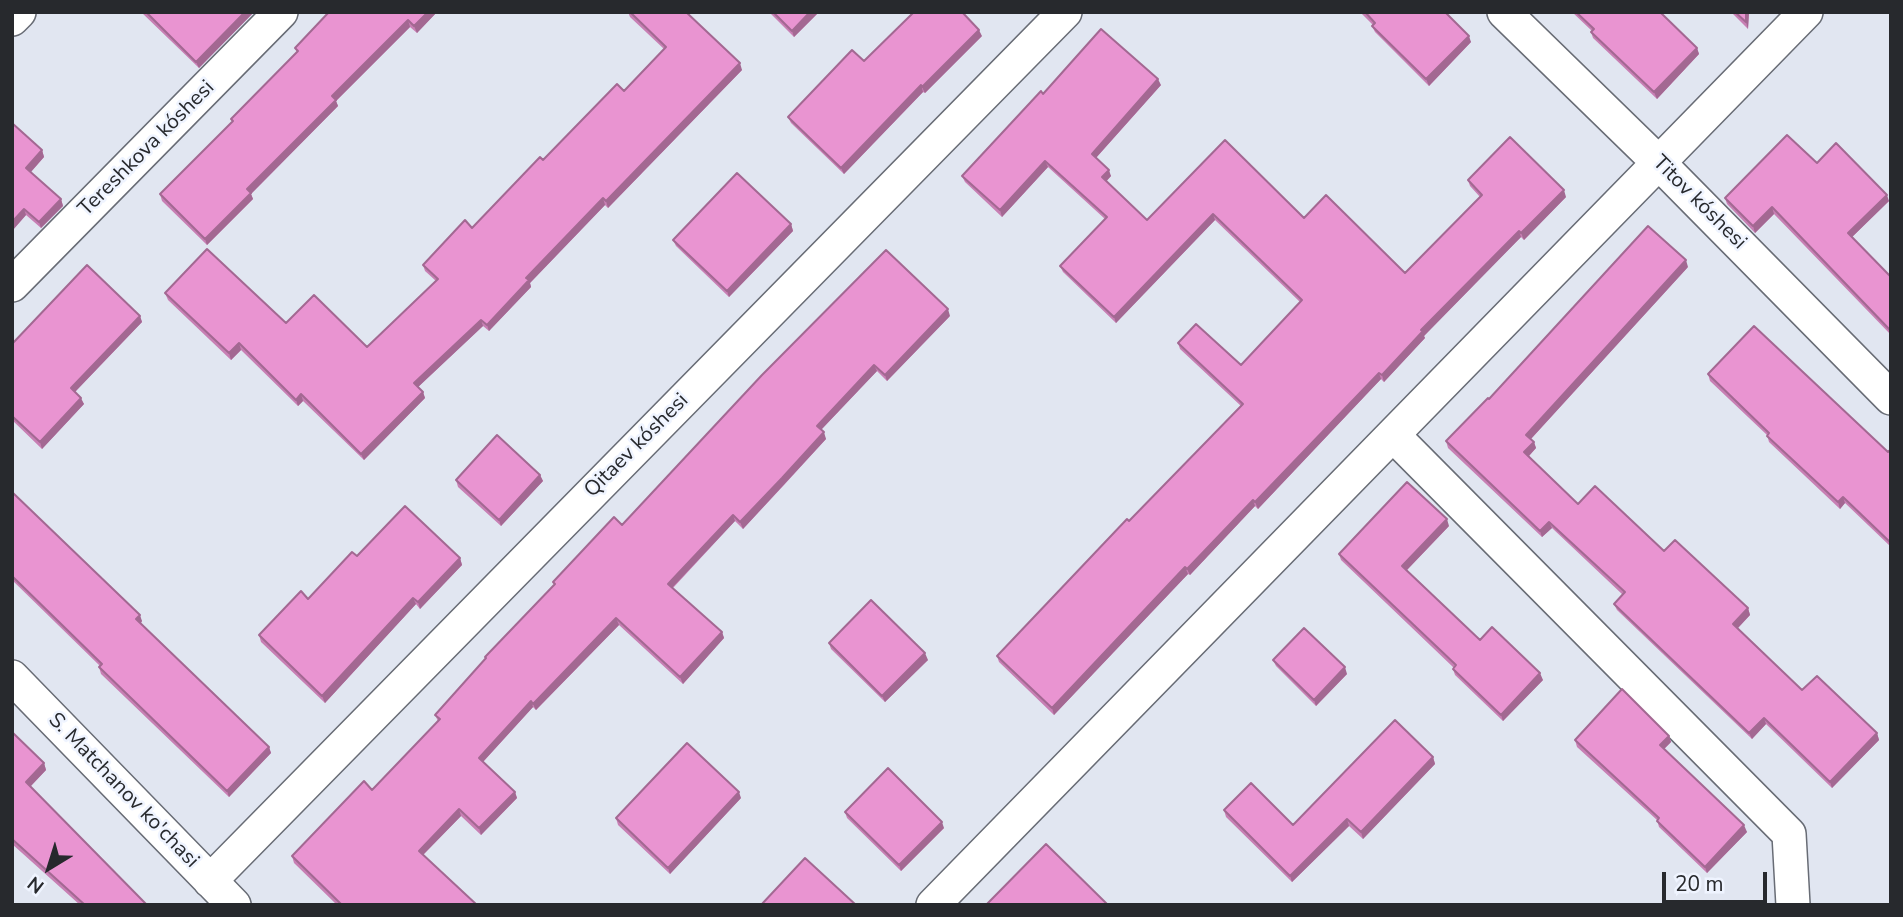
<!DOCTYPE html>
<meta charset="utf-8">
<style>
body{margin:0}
#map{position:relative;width:1903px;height:917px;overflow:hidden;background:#e1e6f1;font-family:"Nunito Sans",sans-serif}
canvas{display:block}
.frame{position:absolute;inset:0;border:14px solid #27292d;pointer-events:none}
.north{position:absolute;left:14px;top:833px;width:70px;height:70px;-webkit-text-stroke:5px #eff4ff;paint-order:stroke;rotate:218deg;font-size:19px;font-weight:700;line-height:28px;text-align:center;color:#27292d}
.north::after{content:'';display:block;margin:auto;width:24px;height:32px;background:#27292d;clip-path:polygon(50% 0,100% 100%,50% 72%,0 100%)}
.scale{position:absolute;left:1662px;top:872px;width:105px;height:32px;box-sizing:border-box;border:4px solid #27292d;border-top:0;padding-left:9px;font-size:21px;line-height:24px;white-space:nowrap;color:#27292d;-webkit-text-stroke:5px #eff4ff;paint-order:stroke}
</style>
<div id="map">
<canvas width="1903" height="917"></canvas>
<div class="frame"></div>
<div class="north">N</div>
<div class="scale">20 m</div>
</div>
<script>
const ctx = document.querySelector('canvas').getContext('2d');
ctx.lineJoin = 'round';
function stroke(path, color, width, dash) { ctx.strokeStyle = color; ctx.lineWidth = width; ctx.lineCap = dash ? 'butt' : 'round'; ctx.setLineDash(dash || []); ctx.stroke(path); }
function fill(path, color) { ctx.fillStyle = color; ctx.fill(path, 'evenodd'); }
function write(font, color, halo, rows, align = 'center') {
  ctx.font = font + ' "Nunito Sans",sans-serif'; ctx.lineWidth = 5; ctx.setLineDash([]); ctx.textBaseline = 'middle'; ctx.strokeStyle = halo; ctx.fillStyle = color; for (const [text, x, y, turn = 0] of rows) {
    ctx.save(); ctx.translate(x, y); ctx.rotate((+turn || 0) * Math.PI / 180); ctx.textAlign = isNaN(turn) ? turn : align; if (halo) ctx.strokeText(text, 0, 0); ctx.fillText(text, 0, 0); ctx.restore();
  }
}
const street = new Path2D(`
 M 1504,12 L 1659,163 L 1891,398
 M 12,19 L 19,12
 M 12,285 L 281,12
 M 1393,435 L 1789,834 L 1793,905
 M 12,677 L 234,905
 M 210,881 L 1065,12
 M 933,905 L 1806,12`);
const wall = new Path2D(`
 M 141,12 L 254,12 L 199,68 Z
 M 329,12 L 437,12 L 417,33 L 410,27 L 336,101 L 338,106 L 251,194 L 253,199 L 207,245 L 162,201 L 160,194 L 232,122 L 231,119 L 297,53 L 295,48 Z
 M 628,12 L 686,12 L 742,70 L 608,208 L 605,205 L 530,283 L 531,287 L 489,331 L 483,326 L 418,387 L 423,392 L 425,398 L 364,460 L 303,401 L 298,406 L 241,350 L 231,360 L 168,300 L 165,293 L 286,323 L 367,347 L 436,281 L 425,271 L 423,265 L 472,228 L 543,160 L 624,91 L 664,49 L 630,17 Z
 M 769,12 L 819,12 L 794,37 Z
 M 1360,12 L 1445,12 L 1471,42 L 1429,86 L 1375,32 L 1372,26 L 1373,25 Z
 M 1572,12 L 1660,12 L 1697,48 L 1699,54 L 1657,99 L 1593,38 L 1591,32 L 1592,31 Z
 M 1731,12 L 1749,12 L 1748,29 Z
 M 982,36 L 925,93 L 923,92 L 844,174 L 791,123 L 788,117 L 864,61 Z
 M 1161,85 L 1096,158 L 1111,176 L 1106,181 L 1147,220 L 1225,140 L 1304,218 L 1405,273 L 1480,197 L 1470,186 L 1468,180 L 1566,197 L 1524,240 L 1521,237 L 1424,336 L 1425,338 L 1384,382 L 1381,379 L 1258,509 L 1255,506 L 1190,575 L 1188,574 L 1054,715 L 999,662 L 997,656 L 1241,406 L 1180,349 L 1178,343 L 1241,365 L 1300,302 L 1215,220 L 1116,323 L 1063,272 L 1060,266 L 1105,219 L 1048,167 L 1002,217 L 965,182 L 962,176 L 1043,94 Z
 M 12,123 L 42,150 L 44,157 L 31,172 L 61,199 L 63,206 L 41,228 L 26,215 L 12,231 Z
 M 1817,163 L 1889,201 L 1852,237 L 1891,277 L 1891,335 L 1774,214 L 1755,233 L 1727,204 L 1725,198 Z
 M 791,224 L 793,231 L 729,297 L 676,246 L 673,240 Z
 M 1688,267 L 1531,439 L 1534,442 L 1536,448 L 1529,456 L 1578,504 L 1664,551 L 1748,608 L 1750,615 L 1738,628 L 1802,690 L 1877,733 L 1879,740 L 1832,788 L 1766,724 L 1752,739 L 1617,610 L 1614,604 L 1623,595 L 1552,528 L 1542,537 L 1448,448 L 1446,441 L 1489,399 Z
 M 140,316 L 142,322 L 75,392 L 84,404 L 42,449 L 12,420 L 12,344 Z
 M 950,316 L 887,381 L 877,371 L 821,430 L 826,439 L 784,485 L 743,529 L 735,521 L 673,588 L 722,632 L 724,638 L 683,684 L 619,625 L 536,710 L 533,707 L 483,762 L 515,792 L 517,798 L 481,835 L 461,816 L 423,855 L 477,905 L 337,905 L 294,863 L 292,856 L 372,790 L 438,721 L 435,715 L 486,659 L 485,657 L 554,585 L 553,582 L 622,525 Z
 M 1708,374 L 1888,452 L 1891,449 L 1891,547 L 1845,503 L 1840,509 L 1769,442 L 1767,435 L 1710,381 Z
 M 540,475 L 543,481 L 501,526 L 458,487 L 456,480 Z
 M 12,492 L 142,621 L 141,623 L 269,747 L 271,753 L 229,797 L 101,674 L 99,667 L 100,666 L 12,580 Z
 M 1449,526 L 1407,570 L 1480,640 L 1543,680 L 1503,721 L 1455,675 L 1453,669 L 1454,668 L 1341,560 L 1339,554 Z
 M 357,556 L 460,558 L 462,565 L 420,609 L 416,604 L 325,703 L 261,642 L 259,635 L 308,599 Z
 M 829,643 L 928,660 L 885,702 L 831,649 Z
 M 1273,660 L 1347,674 L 1316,706 L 1276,666 Z
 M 12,732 L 44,763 L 46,770 L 30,787 L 147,905 L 80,905 L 12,844 Z
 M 1669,736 L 1671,742 L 1664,749 L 1747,832 L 1707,873 L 1659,827 L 1657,820 L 1577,747 L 1575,740 Z
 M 1433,757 L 1435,764 L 1363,839 L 1349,826 L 1292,882 L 1226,817 L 1224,810 L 1293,825 Z
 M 741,798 L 670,874 L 618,825 L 616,818 Z
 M 845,812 L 944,828 L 901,871 L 847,818 Z`);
const shadedWall = new Path2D(`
 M 245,12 L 254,12 L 199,68 L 196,62 Z
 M 428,12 L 437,12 L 417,33 L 414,26 Z
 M 810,12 L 819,12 L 794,37 L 792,31 Z
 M 1746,12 L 1749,12 L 1748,29 L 1746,22 Z
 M 408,20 L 410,27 L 336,101 L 338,106 L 251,194 L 253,199 L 207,245 L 205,239 L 247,189 L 332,96 Z
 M 979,30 L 982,36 L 925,93 L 922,87 Z
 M 1469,36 L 1471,42 L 1429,86 L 1426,79 Z
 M 1697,48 L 1699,54 L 1657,99 L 1654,92 Z
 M 740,63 L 742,70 L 608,208 L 606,201 Z
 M 1158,79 L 1161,85 L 1094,160 L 1092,154 Z
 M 921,85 L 923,92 L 844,174 L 841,168 Z
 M 42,150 L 44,157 L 29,174 L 26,168 Z
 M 1045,161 L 1048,167 L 1002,217 L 1000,210 Z
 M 1109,170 L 1111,176 L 1104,184 L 1102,177 Z
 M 1564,190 L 1566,197 L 1524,240 L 1521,233 Z
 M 1887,195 L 1889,201 L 1850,239 L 1848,233 Z
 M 603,198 L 605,205 L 530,283 L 531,287 L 489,331 L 487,325 L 526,278 Z
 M 61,199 L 63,206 L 41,228 L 39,222 Z
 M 1772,207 L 1774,214 L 1755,233 L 1753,226 Z
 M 24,209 L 26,215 L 12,231 L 12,222 Z
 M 1213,214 L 1215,220 L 1116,323 L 1114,317 Z
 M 791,224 L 793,231 L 729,297 L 727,291 Z
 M 1519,231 L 1521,237 L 1424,336 L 1425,338 L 1384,382 L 1382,375 L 1421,330 Z
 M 1686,260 L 1688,267 L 1529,441 L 1526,435 Z
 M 948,309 L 950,316 L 887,381 L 885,375 Z
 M 140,316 L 142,322 L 73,394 L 71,388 Z
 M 481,320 L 483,326 L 416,389 L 414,383 Z
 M 239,343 L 241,350 L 231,360 L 229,353 Z
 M 874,365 L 877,371 L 819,432 L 817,426 Z
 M 1379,373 L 1381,379 L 1258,509 L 1255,502 Z
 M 423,392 L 425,398 L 364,460 L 361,454 Z
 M 301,394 L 303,401 L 298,406 L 296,400 Z
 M 81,398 L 84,404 L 42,449 L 40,442 Z
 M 824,432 L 826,439 L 743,529 L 740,522 Z
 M 1534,442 L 1536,448 L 1527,458 L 1524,452 Z
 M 540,475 L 543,481 L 501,526 L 499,520 Z
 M 1843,497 L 1845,503 L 1840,509 L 1838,502 Z
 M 1253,500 L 1255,506 L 1190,575 L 1187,569 Z
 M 733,515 L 735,521 L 670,590 L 668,584 Z
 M 1447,519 L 1449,526 L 1405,572 L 1402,566 Z
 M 1549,522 L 1552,528 L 1542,537 L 1540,531 Z
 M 460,558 L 462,565 L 420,609 L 418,602 Z
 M 1185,567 L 1188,574 L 1054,715 L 1052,708 Z
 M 413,598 L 416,604 L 325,703 L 322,696 Z
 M 1748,608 L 1750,615 L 1736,630 L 1733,624 Z
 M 140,615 L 142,621 L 139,625 L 136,619 Z
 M 616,618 L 619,625 L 536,710 L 533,704 Z
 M 722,632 L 724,638 L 683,684 L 680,677 Z
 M 925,653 L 928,660 L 885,702 L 882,696 Z
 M 1345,667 L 1347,674 L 1316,706 L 1314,700 Z
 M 1540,673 L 1543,680 L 1503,721 L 1501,715 Z
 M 531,701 L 533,707 L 481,764 L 479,758 Z
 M 1764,718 L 1766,724 L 1752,739 L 1749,733 Z
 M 1877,733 L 1879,740 L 1832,788 L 1830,782 Z
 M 1669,736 L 1671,742 L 1662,751 L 1660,745 Z
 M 269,747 L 271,753 L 229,797 L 227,791 Z
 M 1433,757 L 1435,764 L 1363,839 L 1361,832 Z
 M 44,763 L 46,770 L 28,789 L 26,782 Z
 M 515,792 L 517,798 L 481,835 L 479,828 Z
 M 739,792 L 741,798 L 670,874 L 668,868 Z
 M 459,809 L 461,816 L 421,857 L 419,851 Z
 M 1347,819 L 1349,826 L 1292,882 L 1290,876 Z
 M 942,822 L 944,828 L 901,871 L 899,865 Z
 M 1744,825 L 1747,832 L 1707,873 L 1705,867 Z`);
const building = new Path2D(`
 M 146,12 L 245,12 L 196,62 Z
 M 329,12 L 428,12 L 414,26 L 408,20 L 332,96 L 336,100 L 247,189 L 251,193 L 205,239 L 160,194 L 233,121 L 231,119 L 298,51 L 295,48 Z
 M 630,12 L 686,12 L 740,63 L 606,201 L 603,198 L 526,278 L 529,280 L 487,325 L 481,320 L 414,383 L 423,392 L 361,454 L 301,394 L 296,400 L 239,343 L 229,353 L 165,293 L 207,249 L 286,323 L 314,295 L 367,347 L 438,279 L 423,265 L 465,220 L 472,228 L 540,157 L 543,160 L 617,84 L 624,91 L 666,47 Z
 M 773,12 L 810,12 L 792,31 Z
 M 914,12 L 962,12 L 979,30 L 922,87 L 921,85 L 841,168 L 788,117 L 852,50 L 864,61 Z
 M 1365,12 L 1445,12 L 1469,36 L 1426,79 L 1372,26 L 1375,23 Z
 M 1576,12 L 1660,12 L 1697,48 L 1654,92 L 1591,32 L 1594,29 Z
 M 1735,12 L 1746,12 L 1746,22 Z
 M 1101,29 L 1158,79 L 1092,154 L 1109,170 L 1102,177 L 1147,220 L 1225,140 L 1304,218 L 1326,195 L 1405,273 L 1482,195 L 1468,180 L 1510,137 L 1564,190 L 1521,233 L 1519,231 L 1421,330 L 1423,331 L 1382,375 L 1379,373 L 1255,502 L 1253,500 L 1187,569 L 1185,567 L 1052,708 L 997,656 L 1127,519 L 1129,521 L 1243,404 L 1178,343 L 1196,324 L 1241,365 L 1302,300 L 1213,214 L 1114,317 L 1060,266 L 1107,217 L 1045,161 L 1000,210 L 962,176 L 1041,91 L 1043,94 Z
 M 12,123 L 42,150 L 26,168 L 61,199 L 39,222 L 24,209 L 12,222 Z
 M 1787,135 L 1817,163 L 1836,143 L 1887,195 L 1848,233 L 1891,277 L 1891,331 L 1772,207 L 1753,226 L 1725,198 Z
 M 737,173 L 791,224 L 727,291 L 673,240 Z
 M 1648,226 L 1686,260 L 1526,435 L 1534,442 L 1524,452 L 1578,504 L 1595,486 L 1664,551 L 1675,540 L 1748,608 L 1733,624 L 1802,690 L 1817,676 L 1877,733 L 1830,782 L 1764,718 L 1749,733 L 1614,604 L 1625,592 L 1549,522 L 1540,531 L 1446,441 L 1488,398 L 1489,399 Z
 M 886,250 L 948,309 L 885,375 L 874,365 L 817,426 L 824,432 L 782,478 L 740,522 L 733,515 L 668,584 L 722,632 L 680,677 L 616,618 L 533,704 L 531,701 L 479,758 L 515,792 L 479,828 L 459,809 L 419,851 L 477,905 L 342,905 L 292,856 L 364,781 L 372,790 L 440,719 L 435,715 L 486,658 L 485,657 L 555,584 L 553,582 L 614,517 L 622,525 L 762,375 Z
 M 87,265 L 140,316 L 71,388 L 81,398 L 40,442 L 12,416 L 12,344 Z
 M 1754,326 L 1888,452 L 1891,449 L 1891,543 L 1843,497 L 1838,502 L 1767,436 L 1769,433 L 1708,374 Z
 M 497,435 L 540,475 L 499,520 L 456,480 Z
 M 1407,482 L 1447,519 L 1402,566 L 1480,640 L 1492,627 L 1540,673 L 1501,715 L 1453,669 L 1456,665 L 1339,554 Z
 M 12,492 L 140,615 L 136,619 L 269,747 L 227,791 L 99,667 L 102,664 L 12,576 Z
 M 405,506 L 460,558 L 418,602 L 413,598 L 322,696 L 259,635 L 301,591 L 308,599 L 352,552 L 357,556 Z
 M 871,600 L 925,653 L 882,696 L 829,643 Z
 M 1304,628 L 1345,667 L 1314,700 L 1273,660 Z
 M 1622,689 L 1669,736 L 1660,745 L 1744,825 L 1705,867 L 1657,821 L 1659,818 L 1575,740 Z
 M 1395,720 L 1433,757 L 1361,832 L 1347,819 L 1290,876 L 1224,810 L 1251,783 L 1293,825 Z
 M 12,732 L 44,763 L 26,782 L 147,905 L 85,905 L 12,839 Z
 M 687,743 L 739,792 L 668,868 L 616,818 Z
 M 888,768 L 942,822 L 899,865 L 845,812 Z
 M 1046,844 L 1108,905 L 986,905 Z
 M 805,858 L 856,905 L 761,905 Z`);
const streetNames = [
 ["Tereshkova kóshesi",147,149,-45],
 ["Titov kóshesi",1699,203,45],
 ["Qitaev kóshesi",637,446,-45],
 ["S. Matchanov ko'chasi",123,791,46]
];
stroke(street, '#686c75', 36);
stroke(street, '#fff', 33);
fill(wall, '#c87fb4');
fill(shadedWall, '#a36892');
fill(building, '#e994d1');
stroke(building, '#a36892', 2);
write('21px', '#27292d', '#eff4ff', streetNames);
</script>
